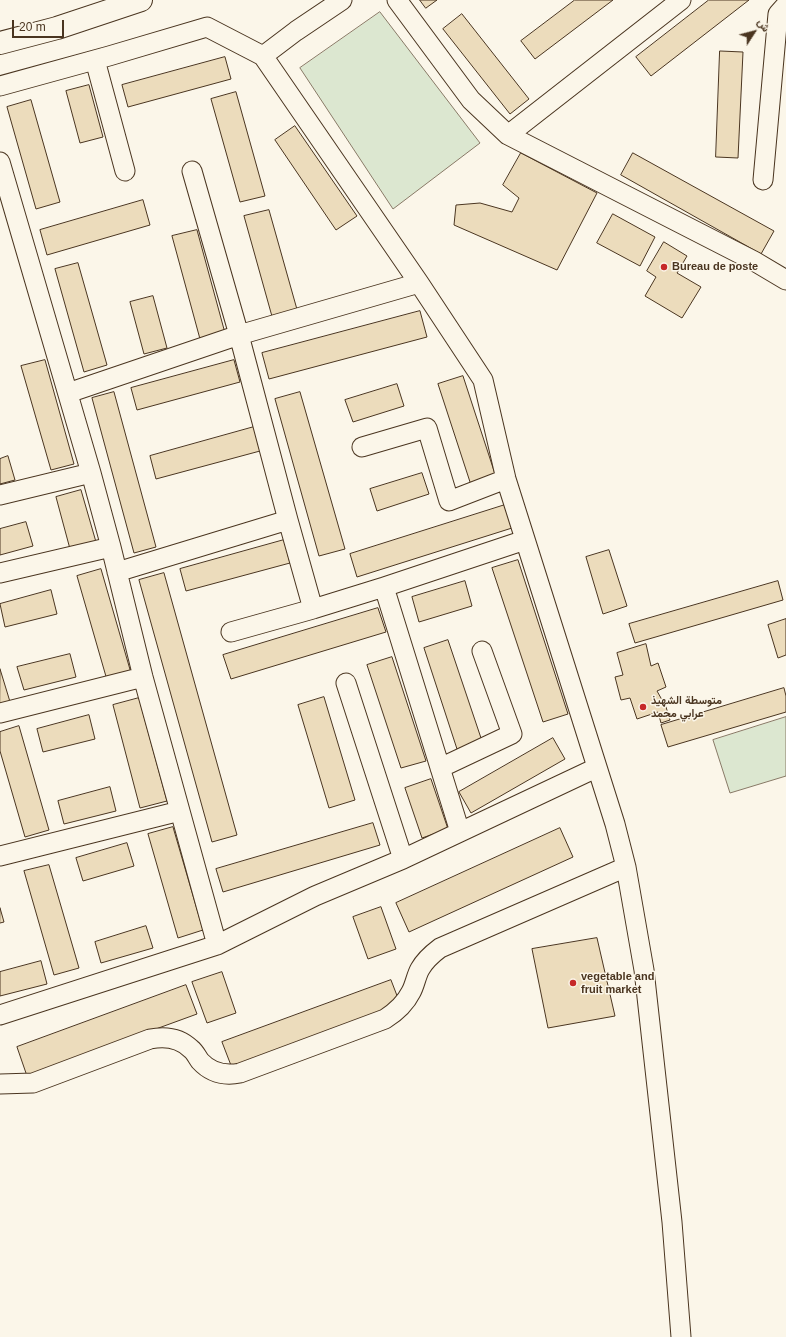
<!DOCTYPE html>
<meta charset="utf-8">
<style>
body{margin:0}
#map{position:relative;width:786px;height:1337px;overflow:hidden;background:#fbf6e9;font-family:Helvetica,Vazirmatn,sans-serif}
canvas{display:block}
.north{position:absolute;left:734px;top:12px;width:40px;height:40px;-webkit-text-stroke:3px #fbf6e9;paint-order:stroke;rotate:54deg;font-size:11px;font-weight:700;line-height:16px;text-align:center;color:#4a3520}
.north::after{content:'';display:block;margin:auto;width:14px;height:18px;background:#4a3520;clip-path:polygon(50% 0,100% 100%,50% 72%,0 100%)}
.scale{position:absolute;left:12px;top:20px;width:52px;height:18px;box-sizing:border-box;border:2px solid #4a3520;border-top:0;padding-left:5px;font-size:12px;line-height:14px;white-space:nowrap;color:#4a3520;-webkit-text-stroke:3px #fbf6e9;paint-order:stroke}
</style>
<div id="map">
<canvas width="786" height="1337"></canvas>
<div class="north">ش</div>
<div class="scale">20 m</div>
</div>
<script>
const ctx = document.querySelector('canvas').getContext('2d');
ctx.lineJoin = 'round';
function fill(path, color) { ctx.fillStyle = color; ctx.fill(path, 'evenodd'); }
function stroke(path, color, width, dash) { ctx.strokeStyle = color; ctx.lineWidth = width; ctx.lineCap = dash ? 'butt' : 'round'; ctx.setLineDash(dash || []); ctx.stroke(path); }
function write(font, color, halo, rows, align = 'center') {
  ctx.font = font + ' Helvetica,Vazirmatn,sans-serif'; ctx.lineWidth = 3; ctx.setLineDash([]); ctx.textBaseline = 'middle'; ctx.strokeStyle = halo; ctx.fillStyle = color; for (const [text, x, y, turn = 0] of rows) {
    ctx.save(); ctx.translate(x, y); ctx.rotate((+turn || 0) * Math.PI / 180); ctx.textAlign = isNaN(turn) ? turn : align; if (halo) ctx.strokeText(text, 0, 0); ctx.fillText(text, 0, 0); ctx.restore();
  }
}
const green = new Path2D(`
 M 380,12 L 480,143 L 393,209 L 300,68 Z
 M 786,717 L 786,776 L 730,793 L 713,740 Z`);
const building = new Path2D(`
 M 420,0 L 437,0 L 426,8 Z
 M 575,0 L 613,0 L 535,59 L 521,41 Z
 M 709,0 L 749,0 L 651,76 L 636,57 Z
 M 462,14 L 529,99 L 510,114 L 443,29 Z
 M 720,51 L 743,52 L 738,158 L 716,157 Z
 M 225,57 L 231,79 L 128,107 L 122,85 Z
 M 89,85 L 103,137 L 80,143 L 66,91 Z
 M 236,92 L 265,196 L 240,202 L 211,99 Z
 M 31,100 L 60,202 L 36,209 L 7,107 Z
 M 295,126 L 357,216 L 336,230 L 275,140 Z
 M 521,153 L 597,193 L 557,270 L 454,225 L 456,205 L 480,203 L 512,212 L 519,198 L 503,185 Z
 M 633,153 L 774,231 L 761,254 L 621,175 Z
 M 143,200 L 150,225 L 47,255 L 40,230 Z
 M 269,210 L 298,313 L 273,320 L 244,216 Z
 M 613,214 L 655,237 L 640,266 L 597,243 Z
 M 197,230 L 225,333 L 200,339 L 172,236 Z
 M 664,242 L 687,256 L 677,273 L 701,287 L 682,318 L 645,296 L 656,277 L 647,271 Z
 M 78,263 L 107,365 L 84,372 L 55,269 Z
 M 153,296 L 167,348 L 144,354 L 130,302 Z
 M 420,311 L 427,337 L 269,379 L 262,353 Z
 M 45,360 L 74,464 L 51,470 L 21,366 Z
 M 234,360 L 240,382 L 137,410 L 131,388 Z
 M 463,376 L 496,477 L 471,485 L 438,384 Z
 M 397,384 L 404,406 L 353,422 L 345,400 Z
 M 114,392 L 156,547 L 134,553 L 92,398 Z
 M 300,392 L 345,549 L 319,556 L 275,399 Z
 M 254,427 L 260,451 L 156,479 L 150,456 Z
 M 8,456 L 15,480 L 0,484 L 0,459 Z
 M 422,473 L 429,494 L 377,511 L 370,489 Z
 M 81,490 L 96,542 L 70,549 L 56,497 Z
 M 505,505 L 512,528 L 357,577 L 350,554 Z
 M 26,522 L 33,546 L 0,555 L 0,529 Z
 M 284,540 L 290,563 L 186,591 L 180,569 Z
 M 609,550 L 627,606 L 603,614 L 586,557 Z
 M 518,560 L 568,714 L 543,722 L 492,568 Z
 M 101,569 L 131,673 L 107,680 L 77,576 Z
 M 164,573 L 237,835 L 212,842 L 139,580 Z
 M 465,581 L 472,606 L 419,622 L 412,597 Z
 M 778,581 L 783,600 L 635,643 L 629,624 Z
 M 51,590 L 57,614 L 5,627 L 0,604 Z
 M 378,608 L 386,632 L 231,679 L 223,655 Z
 M 786,619 L 786,655 L 778,658 L 768,625 Z
 M 448,640 L 482,741 L 457,749 L 424,648 Z
 M 646,644 L 651,666 L 658,663 L 666,687 L 657,691 L 666,707 L 670,720 L 661,723 L 658,712 L 637,719 L 630,698 L 621,700 L 615,677 L 623,675 L 617,653 Z
 M 70,654 L 76,677 L 24,690 L 17,667 Z
 M 392,657 L 426,761 L 401,768 L 367,665 Z
 M 0,669 L 11,705 L 0,708 Z
 M 784,688 L 786,696 L 786,712 L 668,747 L 661,725 Z
 M 324,697 L 355,800 L 329,808 L 298,705 Z
 M 139,698 L 167,801 L 140,808 L 113,705 Z
 M 89,715 L 95,739 L 43,752 L 37,729 Z
 M 19,726 L 49,830 L 25,837 L 0,751 L 0,732 Z
 M 553,738 L 565,759 L 471,813 L 459,792 Z
 M 431,779 L 448,829 L 422,838 L 405,788 Z
 M 110,787 L 116,811 L 64,824 L 58,801 Z
 M 373,823 L 380,845 L 223,892 L 216,869 Z
 M 173,827 L 203,930 L 178,938 L 148,834 Z
 M 560,828 L 573,857 L 409,932 L 396,903 Z
 M 127,843 L 134,866 L 83,881 L 76,858 Z
 M 49,865 L 79,968 L 54,975 L 24,871 Z
 M 381,907 L 396,949 L 368,959 L 353,917 Z
 M 0,908 L 4,922 L 0,923 Z
 M 146,926 L 153,948 L 101,963 L 95,942 Z
 M 597,938 L 615,1016 L 548,1028 L 532,949 Z
 M 41,961 L 47,984 L 0,996 L 0,972 Z
 M 222,972 L 236,1013 L 207,1023 L 192,982 Z
 M 391,980 L 401,1006 L 232,1068 L 222,1042 Z
 M 186,985 L 197,1014 L 27,1076 L 17,1047 Z`);
const minor = new Path2D(`
 M 397,0 L 471,100 L 508,135 L 754,261 L 786,280
 M 263,56 L 296,31 L 342,0
 M 95,60 L 125,171
 M 0,86 L 109,56 L 207,27 L 263,56 L 419,283 L 483,380 L 506,479 L 615,824 L 626,867 L 644,970 L 672,1222 L 681,1337
 M 508,135 L 681,0
 M 0,162 L 91,473 L 111,547 L 143,677 L 217,945
 M 192,171 L 239,335 L 288,520 L 313,609
 M 763,180 L 778,14 L 786,5
 M 68,393 L 239,335 L 419,283
 M 362,447 L 427,428 L 449,501 L 506,479
 M 0,495 L 91,473
 M 117,572 L 288,520
 M 0,573 L 111,547
 M 384,587 L 460,832
 M 231,632 L 313,609 L 384,587 L 525,540
 M 346,683 L 403,859
 M 0,713 L 143,677
 M 440,768 L 512,734 L 482,651
 M 0,856 L 180,811
 M 0,1015 L 217,945 L 315,896 L 403,859 L 596,768
 M 0,1084 L 33,1083 L 150,1039 C 165,1036 180,1038 191,1049 C 195,1052 197,1057 200,1061 C 211,1073 225,1076 240,1073 L 385,1019 C 396,1012 405,1004 411,992 C 415,985 416,976 420,969 C 425,960 432,954 440,948 L 626,867`);
const major = new Path2D(`
 M 0,43 L 57,28 L 141,0`);
const markers = [
 [664,267,4,"#c62828"],
 [643,707,4,"#c62828"],
 [573,983,4,"#c62828"]
];
const poiNames = [
 ["Bureau de poste",672,267],
 ["متوسطة الشهيذ",651,701],
 ["عرابي محمد",651,714],
 ["vegetable and",581,977],
 ["fruit market",581,990]
];
fill(green, '#dce7d0');
stroke(green, '#887966', 1);
fill(building, '#ecdcbc');
stroke(building, '#4a3520', 1);
stroke(minor, '#4a3520', 21);
stroke(major, '#4a3520', 24);
stroke(minor, '#fbf6e9', 19);
stroke(major, '#fbf6e9', 22);
for (const [x, y, r, color] of markers) { const dot = new Path2D(); dot.arc(x, y, r, 0, 2 * Math.PI); ctx.fillStyle = color; ctx.fill(dot); stroke(dot, '#fbf6e9', 1.5); }
write('bold 11px', '#4a3520', '#fbf6e9', poiNames, 'left');
</script>
